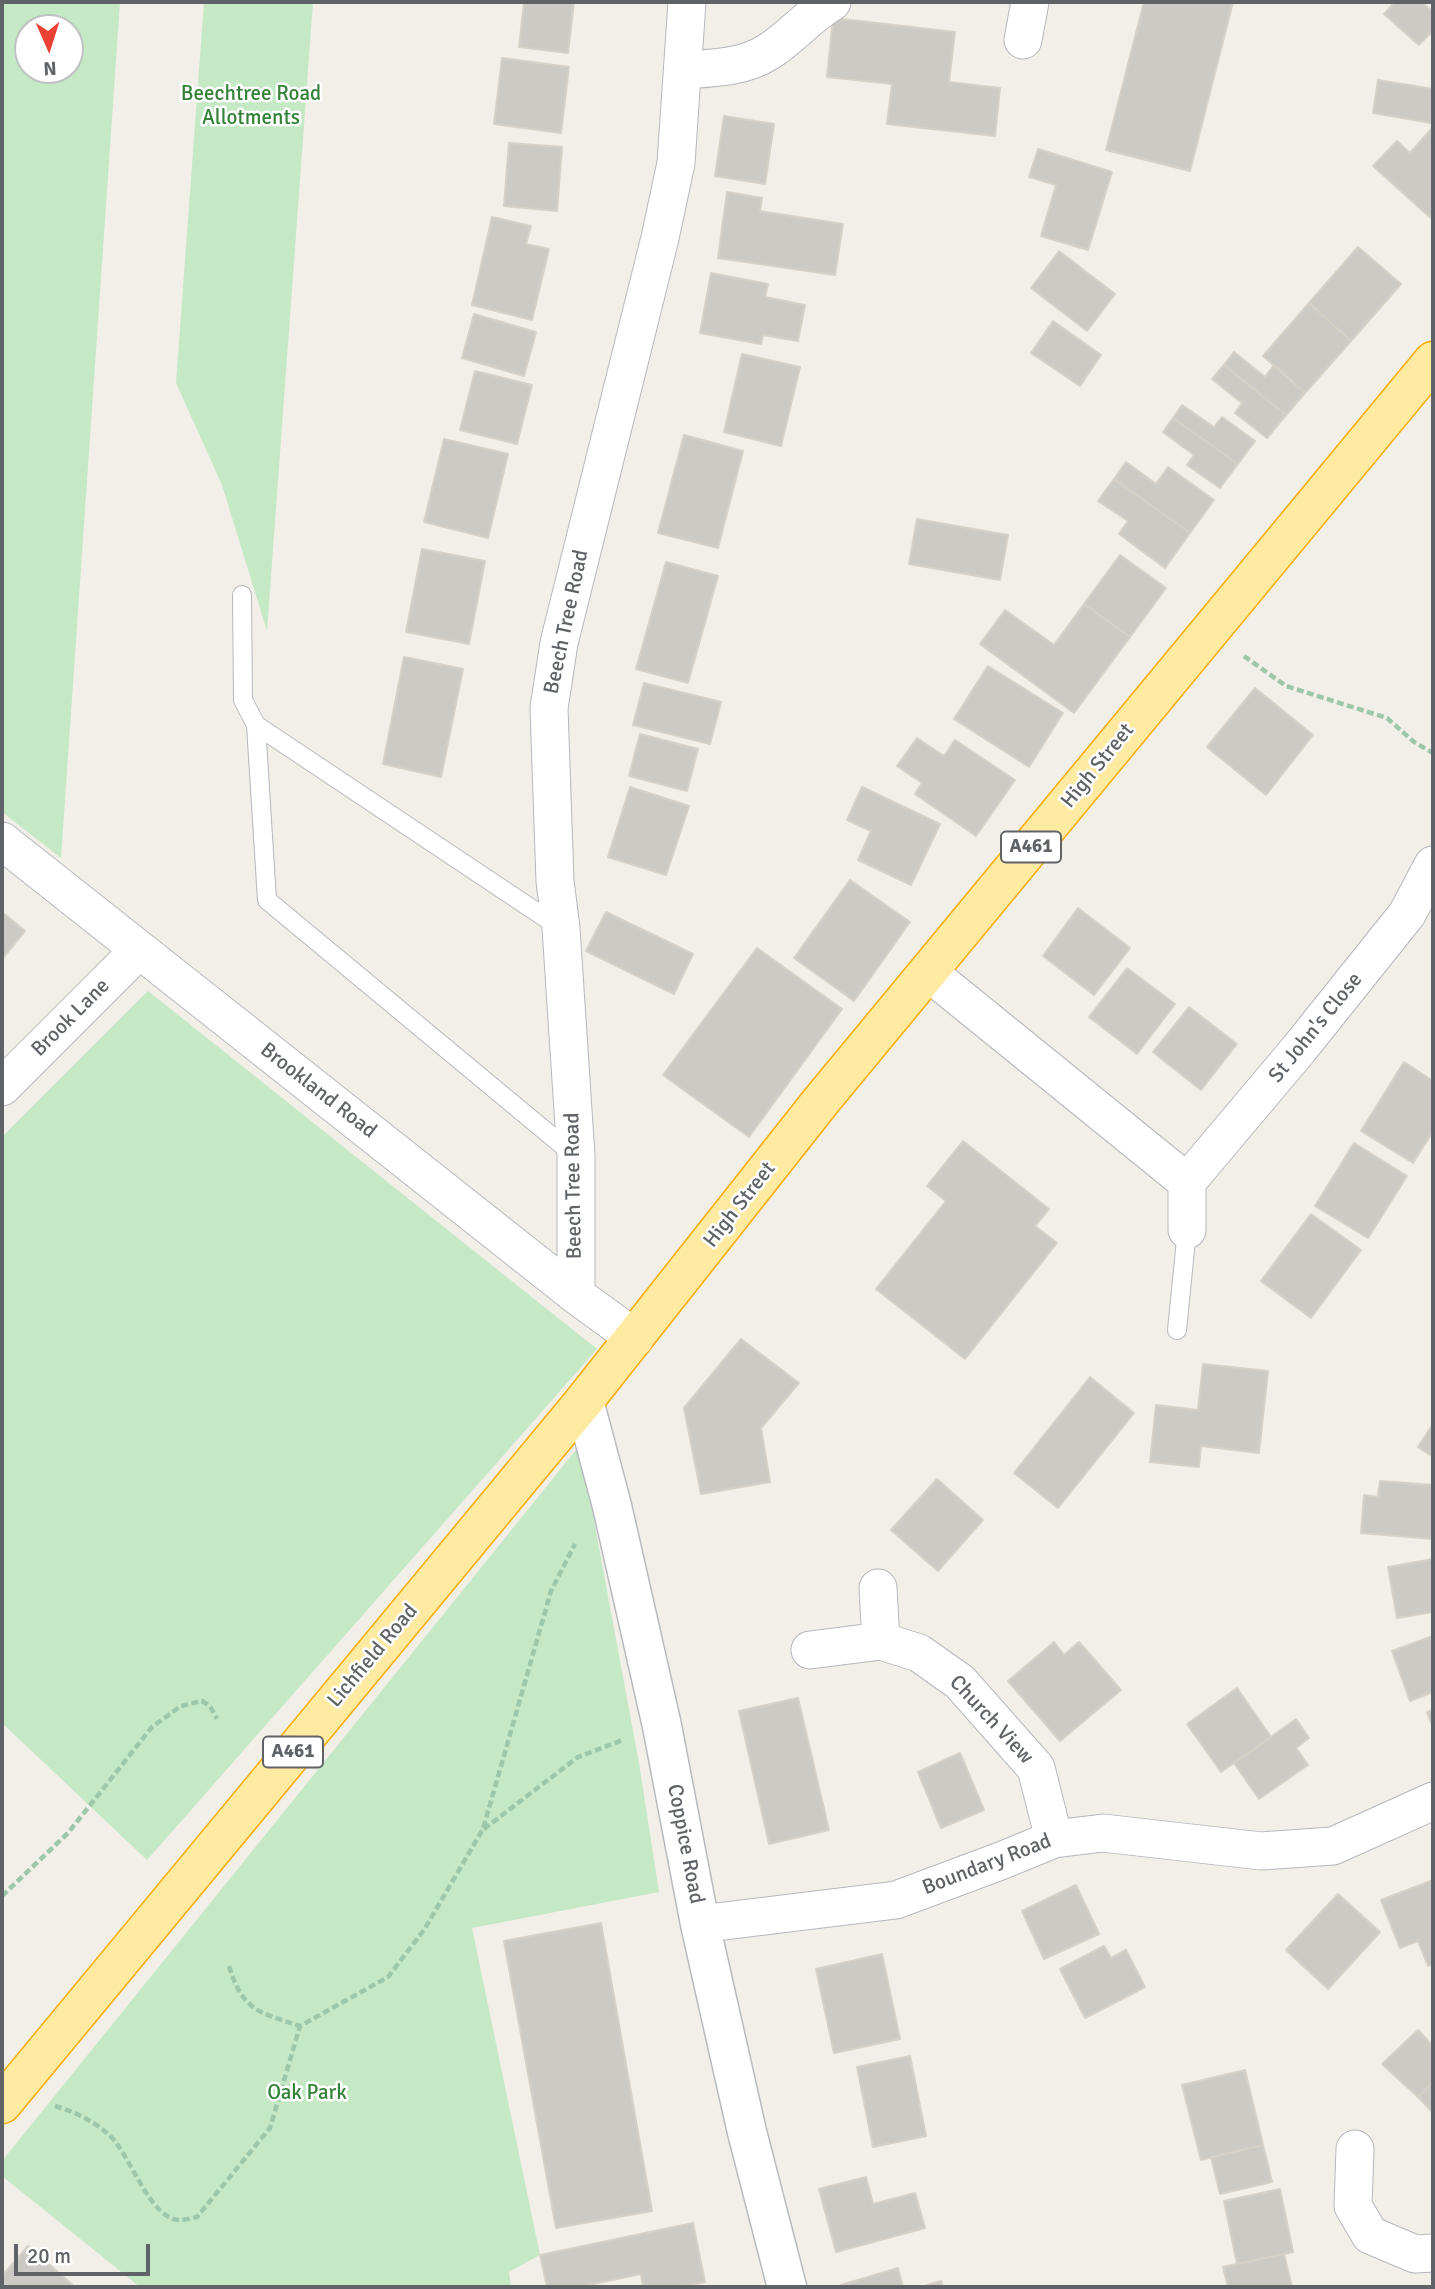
<!DOCTYPE html>
<style>
body{margin:0}
#map{position:relative;width:1435px;height:2289px;overflow:hidden;background:#f1efe8;font-family:Signika,sans-serif}
canvas{display:block}
.frame{position:absolute;inset:0;border:4px solid #5f6368;pointer-events:none}
.north{position:absolute;left:14px;top:14px;width:70px;height:70px;box-sizing:border-box;background:#fff;border:2px solid #bfc1c3;border-radius:50%;rotate:177deg;font-size:19px;font-weight:700;line-height:28px;text-align:center;color:#5f6368}
.north::after{content:'';display:block;margin:auto;width:24px;height:32px;background:#ea4335;clip-path:polygon(50% 0,100% 100%,50% 72%,0 100%)}
.scale{position:absolute;left:14px;top:2244px;width:136px;height:32px;box-sizing:border-box;border:4px solid #5f6368;border-top:0;padding-left:9px;font-size:21px;line-height:24px;white-space:nowrap;color:#5f6368;-webkit-text-stroke:5px #fff;paint-order:stroke}
</style>
<div id="map">
<canvas width="1435" height="2289"></canvas>
<div class="frame"></div>
<div class="north">N</div>
<div class="scale">20 m</div>
</div>
<script>
const ctx = document.querySelector('canvas').getContext('2d');
ctx.lineJoin = 'round';
function fill(path, color) { ctx.fillStyle = color; ctx.fill(path, 'evenodd'); }
function stroke(path, color, width, dash) { ctx.strokeStyle = color; ctx.lineWidth = width; ctx.lineCap = dash ? 'butt' : 'round'; ctx.setLineDash(dash || []); ctx.stroke(path); }
function write(font, color, halo, rows, align = 'center') {
  ctx.font = font + ' Signika,sans-serif'; ctx.lineWidth = 5; ctx.setLineDash([]); ctx.textBaseline = 'middle'; ctx.strokeStyle = halo; ctx.fillStyle = color; for (const [text, x, y, turn = 0] of rows) {
    ctx.save(); ctx.translate(x, y); ctx.rotate((+turn || 0) * Math.PI / 180); ctx.textAlign = isNaN(turn) ? turn : align; if (halo) ctx.strokeText(text, 0, 0); ctx.fillText(text, 0, 0); ctx.restore();
  }
}
const green = new Path2D(`
 M 2,2 L 120,2 L 61,858 L 2,812 ZM 28,28 L 70,28 L 70,70 L 28,70 Z
 M 204,2 L 313,2 L 267,631 L 222,485 L 176,383 Z
 M 148,991 L 597,1349 L 147,1860 L 2,1723 L 2,1137 Z
 M 580,1445 L 639,1763 L 659,1892 L 472,1928 L 540,2255 L 509,2272 L 511,2287 L 140,2287 L 2,2176 L 2,2161 Z`);
const building = new Path2D(`
 M 524,2 L 574,2 L 568,53 L 519,47 Z
 M 1144,2 L 1233,2 L 1190,171 L 1106,150 Z
 M 1395,2 L 1422,2 L 1433,12 L 1433,30 L 1419,45 L 1384,14 Z
 M 833,18 L 955,32 L 949,82 L 1000,88 L 995,136 L 887,124 L 892,84 L 827,77 Z
 M 502,58 L 569,67 L 561,133 L 494,124 Z
 M 1378,80 L 1433,89 L 1431,123 L 1373,113 Z
 M 724,116 L 774,124 L 765,184 L 715,176 Z
 M 1433,127 L 1433,220 L 1373,166 L 1397,141 L 1410,153 Z
 M 509,143 L 562,147 L 557,211 L 504,206 Z
 M 1038,149 L 1112,172 L 1088,250 L 1041,236 L 1056,185 L 1029,177 Z
 M 727,192 L 762,198 L 760,211 L 843,224 L 835,275 L 718,258 Z
 M 492,217 L 531,226 L 526,244 L 549,249 L 532,320 L 472,305 Z
 M 1358,247 L 1401,284 L 1351,341 L 1309,303 Z
 M 1059,251 L 1115,294 L 1087,331 L 1031,288 Z
 M 711,273 L 768,284 L 765,297 L 805,305 L 798,341 L 763,335 L 761,344 L 700,333 Z
 M 1309,303 L 1351,341 L 1305,393 L 1263,356 Z
 M 474,314 L 536,332 L 524,376 L 462,358 Z
 M 1053,321 L 1101,355 L 1080,386 L 1031,353 Z
 M 1234,352 L 1265,377 L 1274,365 L 1305,393 L 1286,415 L 1224,365 Z
 M 742,354 L 800,367 L 781,446 L 724,432 Z
 M 1224,365 L 1286,415 L 1267,438 L 1235,413 L 1242,403 L 1212,379 Z
 M 475,371 L 532,385 L 517,444 L 460,430 Z
 M 1182,405 L 1214,427 L 1222,417 L 1255,441 L 1238,464 L 1173,418 Z
 M 1173,418 L 1238,464 L 1220,488 L 1187,465 L 1194,455 L 1163,432 Z
 M 684,435 L 743,451 L 718,548 L 658,533 Z
 M 444,439 L 508,454 L 488,538 L 424,522 Z
 M 1126,462 L 1156,484 L 1168,467 L 1214,500 L 1190,533 L 1114,479 Z
 M 1114,479 L 1190,533 L 1165,568 L 1119,534 L 1128,521 L 1098,501 Z
 M 917,519 L 1008,535 L 1000,580 L 909,564 Z
 M 422,549 L 485,561 L 469,644 L 406,632 Z
 M 1120,555 L 1166,588 L 1130,637 L 1084,604 Z
 M 666,562 L 718,576 L 688,683 L 636,669 Z
 M 1084,604 L 1130,637 L 1074,713 L 980,644 L 1005,610 L 1054,645 Z
 M 404,657 L 463,669 L 441,777 L 383,764 Z
 M 988,666 L 1063,713 L 1029,767 L 954,719 Z
 M 644,683 L 721,702 L 710,744 L 633,725 Z
 M 1255,688 L 1313,735 L 1266,795 L 1207,747 Z
 M 640,734 L 698,749 L 687,791 L 629,776 Z
 M 917,738 L 944,756 L 955,740 L 1015,780 L 976,836 L 915,794 L 922,783 L 897,766 Z
 M 630,787 L 689,806 L 666,875 L 608,857 Z
 M 862,787 L 940,824 L 911,885 L 858,860 L 871,831 L 847,820 Z
 M 850,880 L 910,922 L 854,1001 L 794,958 Z
 M 1078,908 L 1130,948 L 1094,995 L 1043,956 Z
 M 2,912 L 25,931 L 2,959 Z
 M 606,912 L 693,954 L 674,994 L 586,951 Z
 M 757,948 L 842,1009 L 749,1137 L 663,1075 Z
 M 1127,968 L 1175,1004 L 1137,1054 L 1089,1017 Z
 M 1189,1007 L 1237,1044 L 1201,1090 L 1153,1052 Z
 M 1404,1062 L 1433,1081 L 1433,1131 L 1413,1163 L 1361,1131 Z
 M 963,1141 L 1049,1209 L 1035,1226 L 1057,1243 L 965,1359 L 876,1289 L 946,1201 L 927,1186 Z
 M 1354,1143 L 1407,1176 L 1368,1238 L 1315,1206 Z
 M 1311,1214 L 1361,1250 L 1311,1318 L 1261,1281 Z
 M 741,1339 L 799,1383 L 761,1428 L 770,1482 L 701,1494 L 684,1408 Z
 M 1203,1364 L 1268,1371 L 1259,1453 L 1201,1446 L 1199,1467 L 1150,1462 L 1156,1405 L 1198,1410 Z
 M 1090,1377 L 1134,1413 L 1058,1508 L 1014,1473 Z
 M 1433,1424 L 1433,1457 L 1418,1447 Z
 M 937,1479 L 983,1520 L 938,1571 L 891,1530 Z
 M 1380,1481 L 1433,1485 L 1433,1539 L 1361,1533 L 1364,1495 L 1378,1497 Z
 M 1433,1559 L 1433,1612 L 1397,1618 L 1388,1567 Z
 M 1433,1636 L 1433,1692 L 1410,1701 L 1392,1651 Z
 M 1054,1642 L 1064,1655 L 1079,1642 L 1121,1690 L 1060,1741 L 1008,1681 Z
 M 1237,1688 L 1271,1737 L 1221,1772 L 1187,1724 Z
 M 798,1698 L 829,1830 L 769,1844 L 739,1711 Z
 M 1433,1710 L 1433,1728 L 1427,1712 Z
 M 1296,1719 L 1309,1738 L 1296,1748 L 1308,1765 L 1259,1799 L 1234,1763 Z
 M 960,1753 L 984,1810 L 941,1828 L 918,1772 Z
 M 1433,1880 L 1433,1964 L 1428,1966 L 1418,1941 L 1400,1948 L 1381,1900 Z
 M 1076,1885 L 1099,1934 L 1044,1959 L 1022,1911 Z
 M 1338,1894 L 1380,1932 L 1328,1989 L 1286,1950 Z
 M 601,1923 L 652,2211 L 556,2228 L 504,1941 Z
 M 1104,1946 L 1111,1958 L 1126,1950 L 1145,1987 L 1085,2018 L 1060,1969 Z
 M 882,1954 L 900,2039 L 834,2053 L 816,1969 Z
 M 1418,2030 L 1433,2046 L 1433,2082 L 1418,2097 L 1382,2064 Z
 M 910,2056 L 926,2136 L 873,2147 L 857,2067 Z
 M 1245,2070 L 1263,2145 L 1201,2160 L 1182,2085 Z
 M 1433,2082 L 1433,2113 L 1418,2097 Z
 M 1263,2145 L 1272,2182 L 1220,2194 L 1211,2157 Z
 M 866,2177 L 873,2204 L 915,2193 L 925,2228 L 836,2252 L 819,2189 Z
 M 1280,2189 L 1293,2252 L 1237,2264 L 1224,2201 Z
 M 693,2223 L 705,2282 L 681,2287 L 643,2287 L 641,2274 L 579,2287 L 547,2287 L 540,2255 Z
 M 28,2246 L 75,2287 L 2,2287 L 2,2276 Z
 M 1284,2254 L 1292,2287 L 1228,2287 L 1223,2267 Z
 M 898,2268 L 903,2287 L 841,2287 L 841,2285 Z
 M 941,2281 L 943,2287 L 921,2287 Z`);
const path = new Path2D(`
 M 1244,656 L 1286,686 L 1387,718 L 1414,742 L 1433,753
 M 484,1829 L 578,1757 L 623,1740
 M 2,1896 L 68,1833 L 152,1727 L 181,1706 L 202,1701 L 210,1706 L 217,1719
 M 229,1966 C 243,2011 258,2012 300,2026
 M 55,2106 C 73,2111 94,2121 108,2134 C 130,2152 149,2220 180,2220 C 185,2220 192,2218 197,2217 L 270,2128 L 300,2026 L 388,1977 L 424,1930 L 483,1829 L 551,1591 L 575,1544`);
const service = new Path2D(`
 M 242,595 L 243,700 L 256,725 L 267,900 L 573,1154
 M 256,725 L 559,927
 M 1177,1330 L 1187,1230`);
const minor = new Path2D(`
 M 1023,40 L 1030,2
 M 684,70 C 712,68 743,68 768,52 C 791,38 808,16 832,2
 M 2,841 L 576,1295 L 635,1338
 M 928,972 L 1187,1182 L 1299,1049 L 1407,914 L 1433,865
 M 2,1087 L 139,950
 M 1187,1230 L 1187,1182
 M 576,1295 L 576,1156 L 561,928 L 555,881 L 549,708 L 559,643 L 660,238 L 676,163 L 687,2
 M 881,1641 L 919,1653 L 960,1682 L 1036,1768 L 1054,1839
 M 810,1650 L 881,1641 L 878,1588
 M 700,1924 L 896,1900 L 1003,1860 L 1054,1839 L 1103,1833 L 1261,1851 L 1333,1846 L 1433,1801
 M 1355,2149 L 1353,2206 L 1370,2235 L 1415,2254 L 1433,2253`);
const secondary = new Path2D(`
 M 584,1401 L 612,1506 L 662,1726 L 700,1924 L 747,2132 L 787,2287`);
const trunk = new Path2D(`
 M 2,2104 L 584,1401 L 821,1101 L 1433,361`);
const shields = [
 [1031,847,60],
 [293,1752,60]
];
const shieldNames = [
 ["A461",1031,847],
 ["A461",293,1752]
];
const parkNames = [
 ["Beechtree Road",251,94],
 ["Allotments",251,118],
 ["Oak Park",307,2093]
];
const streetNames = [
 ["Beech Tree Road",567,622,-78],
 ["High Street",1098,766,-51],
 ["Brook Lane",71,1018,-45],
 ["St John's Close",1316,1028,-51],
 ["Brookland Road",318,1091,38],
 ["Beech Tree Road",574,1186,-91],
 ["High Street",740,1205,-52],
 ["Lichfield Road",373,1656,-50],
 ["Church View",991,1720,47],
 ["Coppice Road",685,1844,79],
 ["Boundary Road",987,1865,-21]
];
fill(green, '#c5e8c5');
fill(building, '#cccac5');
stroke(building, '#d6d1c6', 2);
stroke(service, '#b5b8bc', 20);
stroke(minor, '#b5b8bc', 39);
stroke(secondary, '#b6babf', 41);
stroke(trunk, '#f9ab00', 41);
stroke(path, '#9cc7a9', 4.5, [7, 3.5]);
stroke(service, '#fff', 18);
stroke(minor, '#fff', 37);
stroke(secondary, '#fff', 38);
stroke(trunk, '#feeaa1', 38);
for (const [x, y, w] of shields) { const box = new Path2D(); box.roundRect(x - w / 2, y - 15.5, w, 31, 5); ctx.fillStyle = '#fff'; ctx.fill(box); stroke(box, '#5f6368', 2); }
write('bold 19px', '#5f6368', null, shieldNames);
write('21px', '#348238', '#fff', parkNames);
write('21px', '#5f6368', '#fff', streetNames);
</script>
